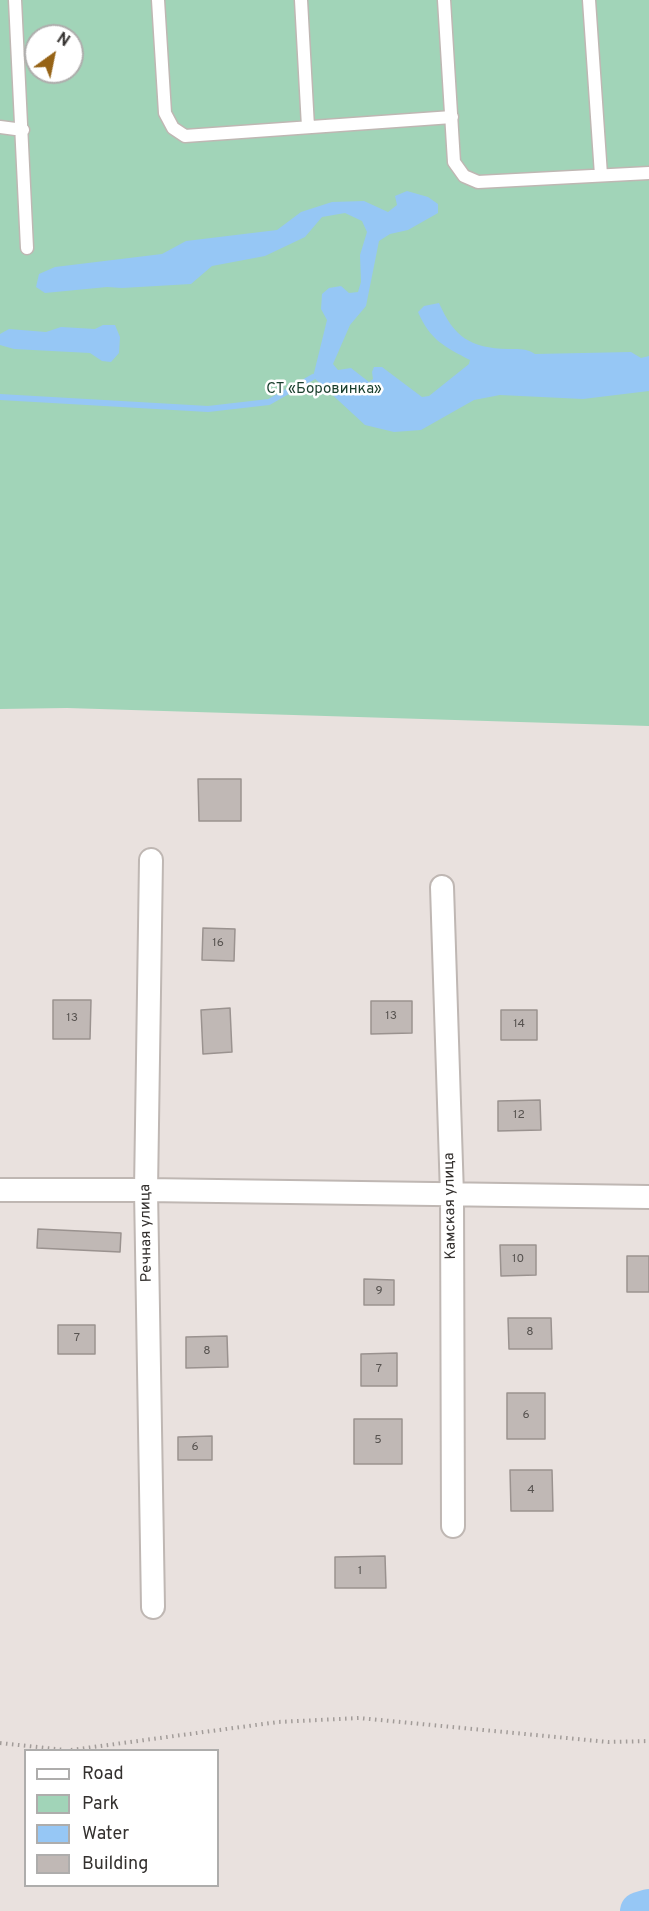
<!DOCTYPE html>
<meta charset="utf-8">
<style>
body{margin:0}
#map{position:relative;width:649px;height:1911px;overflow:hidden;background:#e9e1de;font-family:Overpass,sans-serif}
canvas{display:block}
.legend{position:absolute;left:24px;top:1749px;width:195px;height:138px;box-sizing:border-box;background:#fff;border:2px solid #aeadac;margin:0;padding:8px 10px;list-style:none;font-size:18px;color:#34312f}
.legend li{display:flex;align-items:center;gap:12px;height:30px}
.legend b{width:30px;border:2px solid #aeadac}
.north{position:absolute;left:24px;top:24px;width:60px;height:60px;box-sizing:border-box;background:#fff;border:2px solid #aeadac;border-radius:50%;rotate:33deg;font-size:16px;font-weight:700;line-height:24px;text-align:center;color:#34312f}
.north::after{content:'';display:block;margin:auto;width:21px;height:27px;background:#966316;clip-path:polygon(50% 0,100% 100%,50% 72%,0 100%)}
</style>
<div id="map">
<canvas width="649" height="1911"></canvas>
<ul class="legend">
<li><b style="height:8px;background:#fff"></b>Road</li>
<li><b style="height:16px;background:#a1d4b8"></b>Park</li>
<li><b style="height:16px;background:#96c7f5"></b>Water</li>
<li><b style="height:16px;background:#c0b8b5"></b>Building</li>
</ul>
<div class="north">N</div>
</div>
<script>
const ctx = document.querySelector('canvas').getContext('2d');
ctx.lineJoin = 'round';
function fill(path, color) { ctx.fillStyle = color; ctx.fill(path, 'evenodd'); }
function stroke(path, color, width, dash) { ctx.strokeStyle = color; ctx.lineWidth = width; ctx.lineCap = dash ? 'butt' : 'round'; ctx.setLineDash(dash || []); ctx.stroke(path); }
function write(font, color, halo, rows, align = 'center') {
  ctx.font = font + ' Overpass,sans-serif'; ctx.lineWidth = 5; ctx.setLineDash([]); ctx.textBaseline = 'middle'; ctx.strokeStyle = halo; ctx.fillStyle = color; for (const [text, x, y, turn = 0] of rows) {
    ctx.save(); ctx.translate(x, y); ctx.rotate((+turn || 0) * Math.PI / 180); ctx.textAlign = isNaN(turn) ? turn : align; if (halo) ctx.strokeText(text, 0, 0); ctx.fillText(text, 0, 0); ctx.restore();
  }
}
const green = new Path2D(`
 M 0,0 L 649,0 L 649,726 L 67,708 L 0,709 ZM 36,36 L 72,36 L 72,72 L 36,72 Z`);
const water = new Path2D(`
 M 407,191 L 428,197 L 438,204 L 438,213 L 408,230 L 390,234 L 379,241 L 366,306 L 350,325 L 333,364 L 338,370 L 351,368 L 369,382 L 373,379 L 372,372 L 374,367 L 382,367 L 422,397 L 429,396 L 469,364 L 470,360 C 445,347 430,340 418,312 L 424,306 L 439,303 C 454,337 470,348 508,349 C 518,349 526,348 535,354 L 631,352 L 641,358 L 649,356 L 649,391 L 583,399 L 500,395 L 474,400 L 421,430 L 394,432 L 365,425 L 313,377 L 327,320 L 321,309 L 322,294 L 329,288 L 341,286 L 349,293 L 358,292 L 361,282 L 360,255 L 367,232 L 362,221 L 345,213 L 322,217 L 305,237 L 265,256 L 212,266 L 191,284 L 122,288 L 107,287 L 45,293 L 36,287 L 39,274 L 55,267 L 162,254 L 186,241 L 277,230 L 301,212 L 332,202 L 364,201 L 388,212 L 397,205 L 395,196 Z
 M 103,325 L 115,325 L 120,337 L 119,353 L 111,362 L 102,361 L 90,353 L 14,349 L 0,345 L 0,334 L 9,329 L 46,332 L 61,327 L 95,329 Z`);
const stream = new Path2D(`
 M 0,397 L 208,409 L 269,402 L 313,377`);
const river = new Path2D(`
 M 639,1911 L 649,1908`);
const building = new Path2D(`
 M 198,779 L 241,779 L 241,821 L 199,821 Z
 M 203,928 L 235,929 L 234,961 L 202,960 Z
 M 53,1000 L 91,1000 L 90,1039 L 53,1039 Z
 M 371,1001 L 412,1001 L 412,1033 L 371,1034 Z
 M 230,1008 L 232,1052 L 203,1054 L 201,1010 Z
 M 501,1010 L 537,1010 L 537,1040 L 501,1040 Z
 M 540,1100 L 541,1130 L 498,1131 L 498,1101 Z
 M 38,1229 L 121,1233 L 120,1252 L 37,1248 Z
 M 500,1245 L 536,1245 L 536,1275 L 501,1276 Z
 M 627,1256 L 649,1256 L 649,1292 L 627,1292 Z
 M 364,1279 L 394,1280 L 394,1305 L 364,1305 Z
 M 508,1318 L 551,1318 L 552,1349 L 509,1349 Z
 M 58,1325 L 95,1325 L 95,1354 L 58,1354 Z
 M 227,1336 L 228,1367 L 186,1368 L 186,1337 Z
 M 397,1353 L 397,1386 L 361,1386 L 361,1354 Z
 M 507,1393 L 545,1393 L 545,1439 L 507,1439 Z
 M 354,1419 L 402,1419 L 402,1464 L 354,1464 Z
 M 212,1436 L 212,1460 L 178,1460 L 178,1437 Z
 M 510,1470 L 552,1470 L 553,1511 L 511,1511 Z
 M 385,1556 L 386,1588 L 335,1588 L 335,1557 Z`);
const path = new Path2D(`
 M 0,1743 L 65,1750
 M 71,1750 L 278,1722 L 359,1718 L 608,1742 L 649,1741`);
const lane = new Path2D(`
 M 15,0 L 27,248
 M 158,0 L 165,113 L 173,128 L 185,136 L 452,117
 M 301,0 L 308,127
 M 444,0 L 454,162 L 464,176 L 478,182 L 649,173
 M 589,0 L 601,175
 M 0,127 L 23,130`);
const street = new Path2D(`
 M 151,860 L 146,1190 L 153,1607
 M 442,887 L 452,1195 L 453,1526
 M 0,1190 L 146,1190 L 649,1197`);
const numberNames = [
 ["16",218,944],
 ["13",391,1017],
 ["13",72,1019],
 ["14",519,1025],
 ["12",519,1116],
 ["10",518,1260],
 ["9",379,1292],
 ["8",530,1333],
 ["7",77,1339],
 ["8",207,1352],
 ["7",379,1370],
 ["6",526,1416],
 ["5",378,1441],
 ["6",195,1448],
 ["4",531,1491],
 ["1",360,1572]
];
const parkNames = [
 ["СТ «Боровинка»",324,390]
];
const streetNames = [
 ["Камская улица",451,1206,-91],
 ["Речная улица",147,1233,-91]
];
fill(green, '#a1d4b8');
fill(water, '#96c7f5');
stroke(stream, '#96c7f5', 6);
stroke(river, '#96c7f5', 38);
fill(building, '#c0b8b5');
stroke(building, '#9a928f', 1.5);
stroke(lane, '#bfb7b3', 15);
stroke(street, '#bfb7b3', 26);
stroke(path, '#a29c99', 4, [1.5, 4.5]);
stroke(lane, '#fff', 12);
stroke(street, '#fff', 22);
write('12px', '#575350', null, numberNames);
write('15px', '#1a3f2d', '#fff', parkNames);
write('15px', '#34312f', '#fff', streetNames);
</script>
